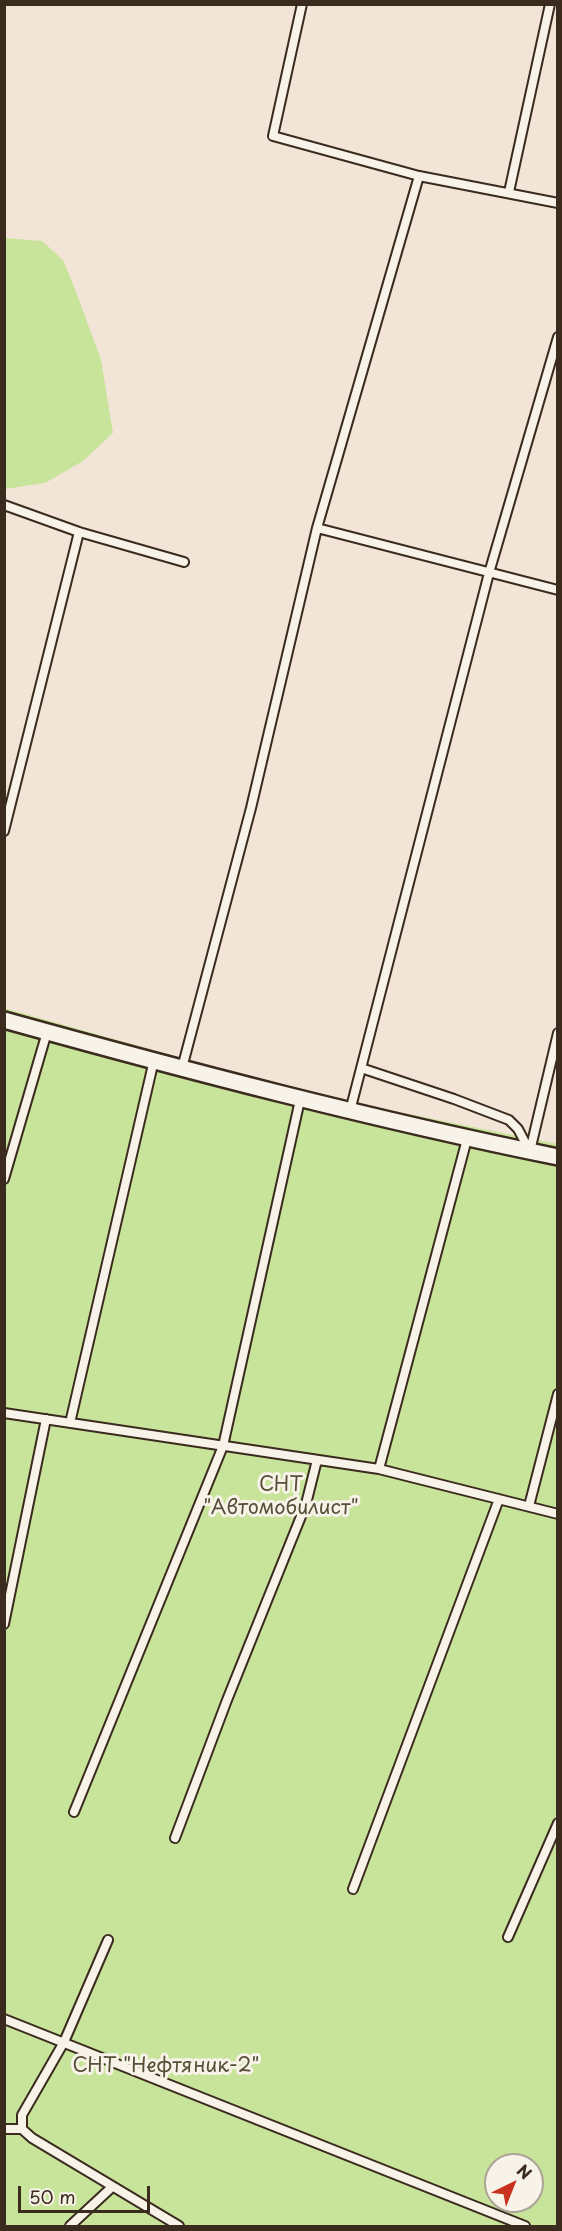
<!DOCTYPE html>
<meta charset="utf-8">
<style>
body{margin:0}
#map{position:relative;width:562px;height:2231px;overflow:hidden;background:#f2e5d7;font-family:"Playpen Sans",sans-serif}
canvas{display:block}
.frame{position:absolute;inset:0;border:6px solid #3b2a1e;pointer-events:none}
.north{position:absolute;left:484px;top:2153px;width:60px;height:60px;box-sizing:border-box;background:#f7f3e8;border:2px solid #aca397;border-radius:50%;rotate:43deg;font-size:16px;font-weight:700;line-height:24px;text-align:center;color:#3b2a1e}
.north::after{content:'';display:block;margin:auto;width:21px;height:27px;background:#c8321e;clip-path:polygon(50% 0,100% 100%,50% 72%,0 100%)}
.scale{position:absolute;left:18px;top:2186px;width:132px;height:27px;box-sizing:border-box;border:3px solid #3b2a1e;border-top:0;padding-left:8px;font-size:18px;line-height:21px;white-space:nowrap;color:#3b2a1e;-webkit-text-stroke:4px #f7f3e8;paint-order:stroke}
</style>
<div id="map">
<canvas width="562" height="2231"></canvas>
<div class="frame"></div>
<div class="north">N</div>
<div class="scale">50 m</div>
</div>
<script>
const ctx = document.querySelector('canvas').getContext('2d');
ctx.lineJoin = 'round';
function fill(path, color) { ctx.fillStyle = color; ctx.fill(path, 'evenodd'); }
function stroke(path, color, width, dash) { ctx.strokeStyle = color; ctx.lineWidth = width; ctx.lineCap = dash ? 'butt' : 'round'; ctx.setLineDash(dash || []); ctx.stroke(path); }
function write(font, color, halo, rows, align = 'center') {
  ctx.font = font + ' "Playpen Sans",sans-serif'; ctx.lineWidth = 6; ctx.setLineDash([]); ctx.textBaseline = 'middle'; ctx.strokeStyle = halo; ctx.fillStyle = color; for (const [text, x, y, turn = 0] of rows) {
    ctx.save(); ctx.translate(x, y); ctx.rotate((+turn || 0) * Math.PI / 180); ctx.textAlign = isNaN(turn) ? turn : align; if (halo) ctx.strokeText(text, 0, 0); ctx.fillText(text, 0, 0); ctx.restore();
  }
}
const green = new Path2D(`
 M 5,238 L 42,241 L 63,260 L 75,289 L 101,360 L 113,433 L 83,461 L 45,483 L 5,489 Z
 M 4,1008 L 305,1093 L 557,1144 L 557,2226 L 5,2226 ZM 496,2165 L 532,2165 L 532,2201 L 496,2201 Z`);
const lane = new Path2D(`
 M 302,4 L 273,136 L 419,176 L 558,203
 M 509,192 L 550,4
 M 4,505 L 79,532 L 184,562
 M 317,528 L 558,590
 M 4,831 L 79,532
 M 182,1068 L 251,808 L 317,528 L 419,176
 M 361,1068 L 454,1099 L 509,1120 L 518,1129 L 529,1150
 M 350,1111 L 489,573 L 558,337
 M 530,1151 L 558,1033
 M 4,1179 L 47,1032
 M 4,1413 L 379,1469 L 558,1514
 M 70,1423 L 154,1060
 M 379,1469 L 467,1139
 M 529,1506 L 558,1394
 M 4,1624 L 46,1419
 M 74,1812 L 223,1446 L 300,1100
 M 175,1838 L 227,1700 L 306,1504 L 317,1460
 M 353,1889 L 499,1499
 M 508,1937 L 558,1823
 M 4,2019 L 525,2226
 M 4,2129 L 22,2129 L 32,2138 L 179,2226
 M 22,2129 L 22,2115 L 64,2042 L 108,1940
 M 70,2226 L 112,2187`);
const street = new Path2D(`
 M 4,1020 C 188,1071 371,1119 558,1157`);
const parkNames = [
 ["СНТ",281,1485],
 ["\"Автомобилист\"",281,1508],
 ["СНТ \"Нефтяник-2\"",166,2066]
];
fill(green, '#c8e39a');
stroke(lane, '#3b2a1e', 12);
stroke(street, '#3b2a1e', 20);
stroke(lane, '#f7f3e8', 8);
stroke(street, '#f7f3e8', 15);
write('20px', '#574f37', '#f7f3e8', parkNames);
</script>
